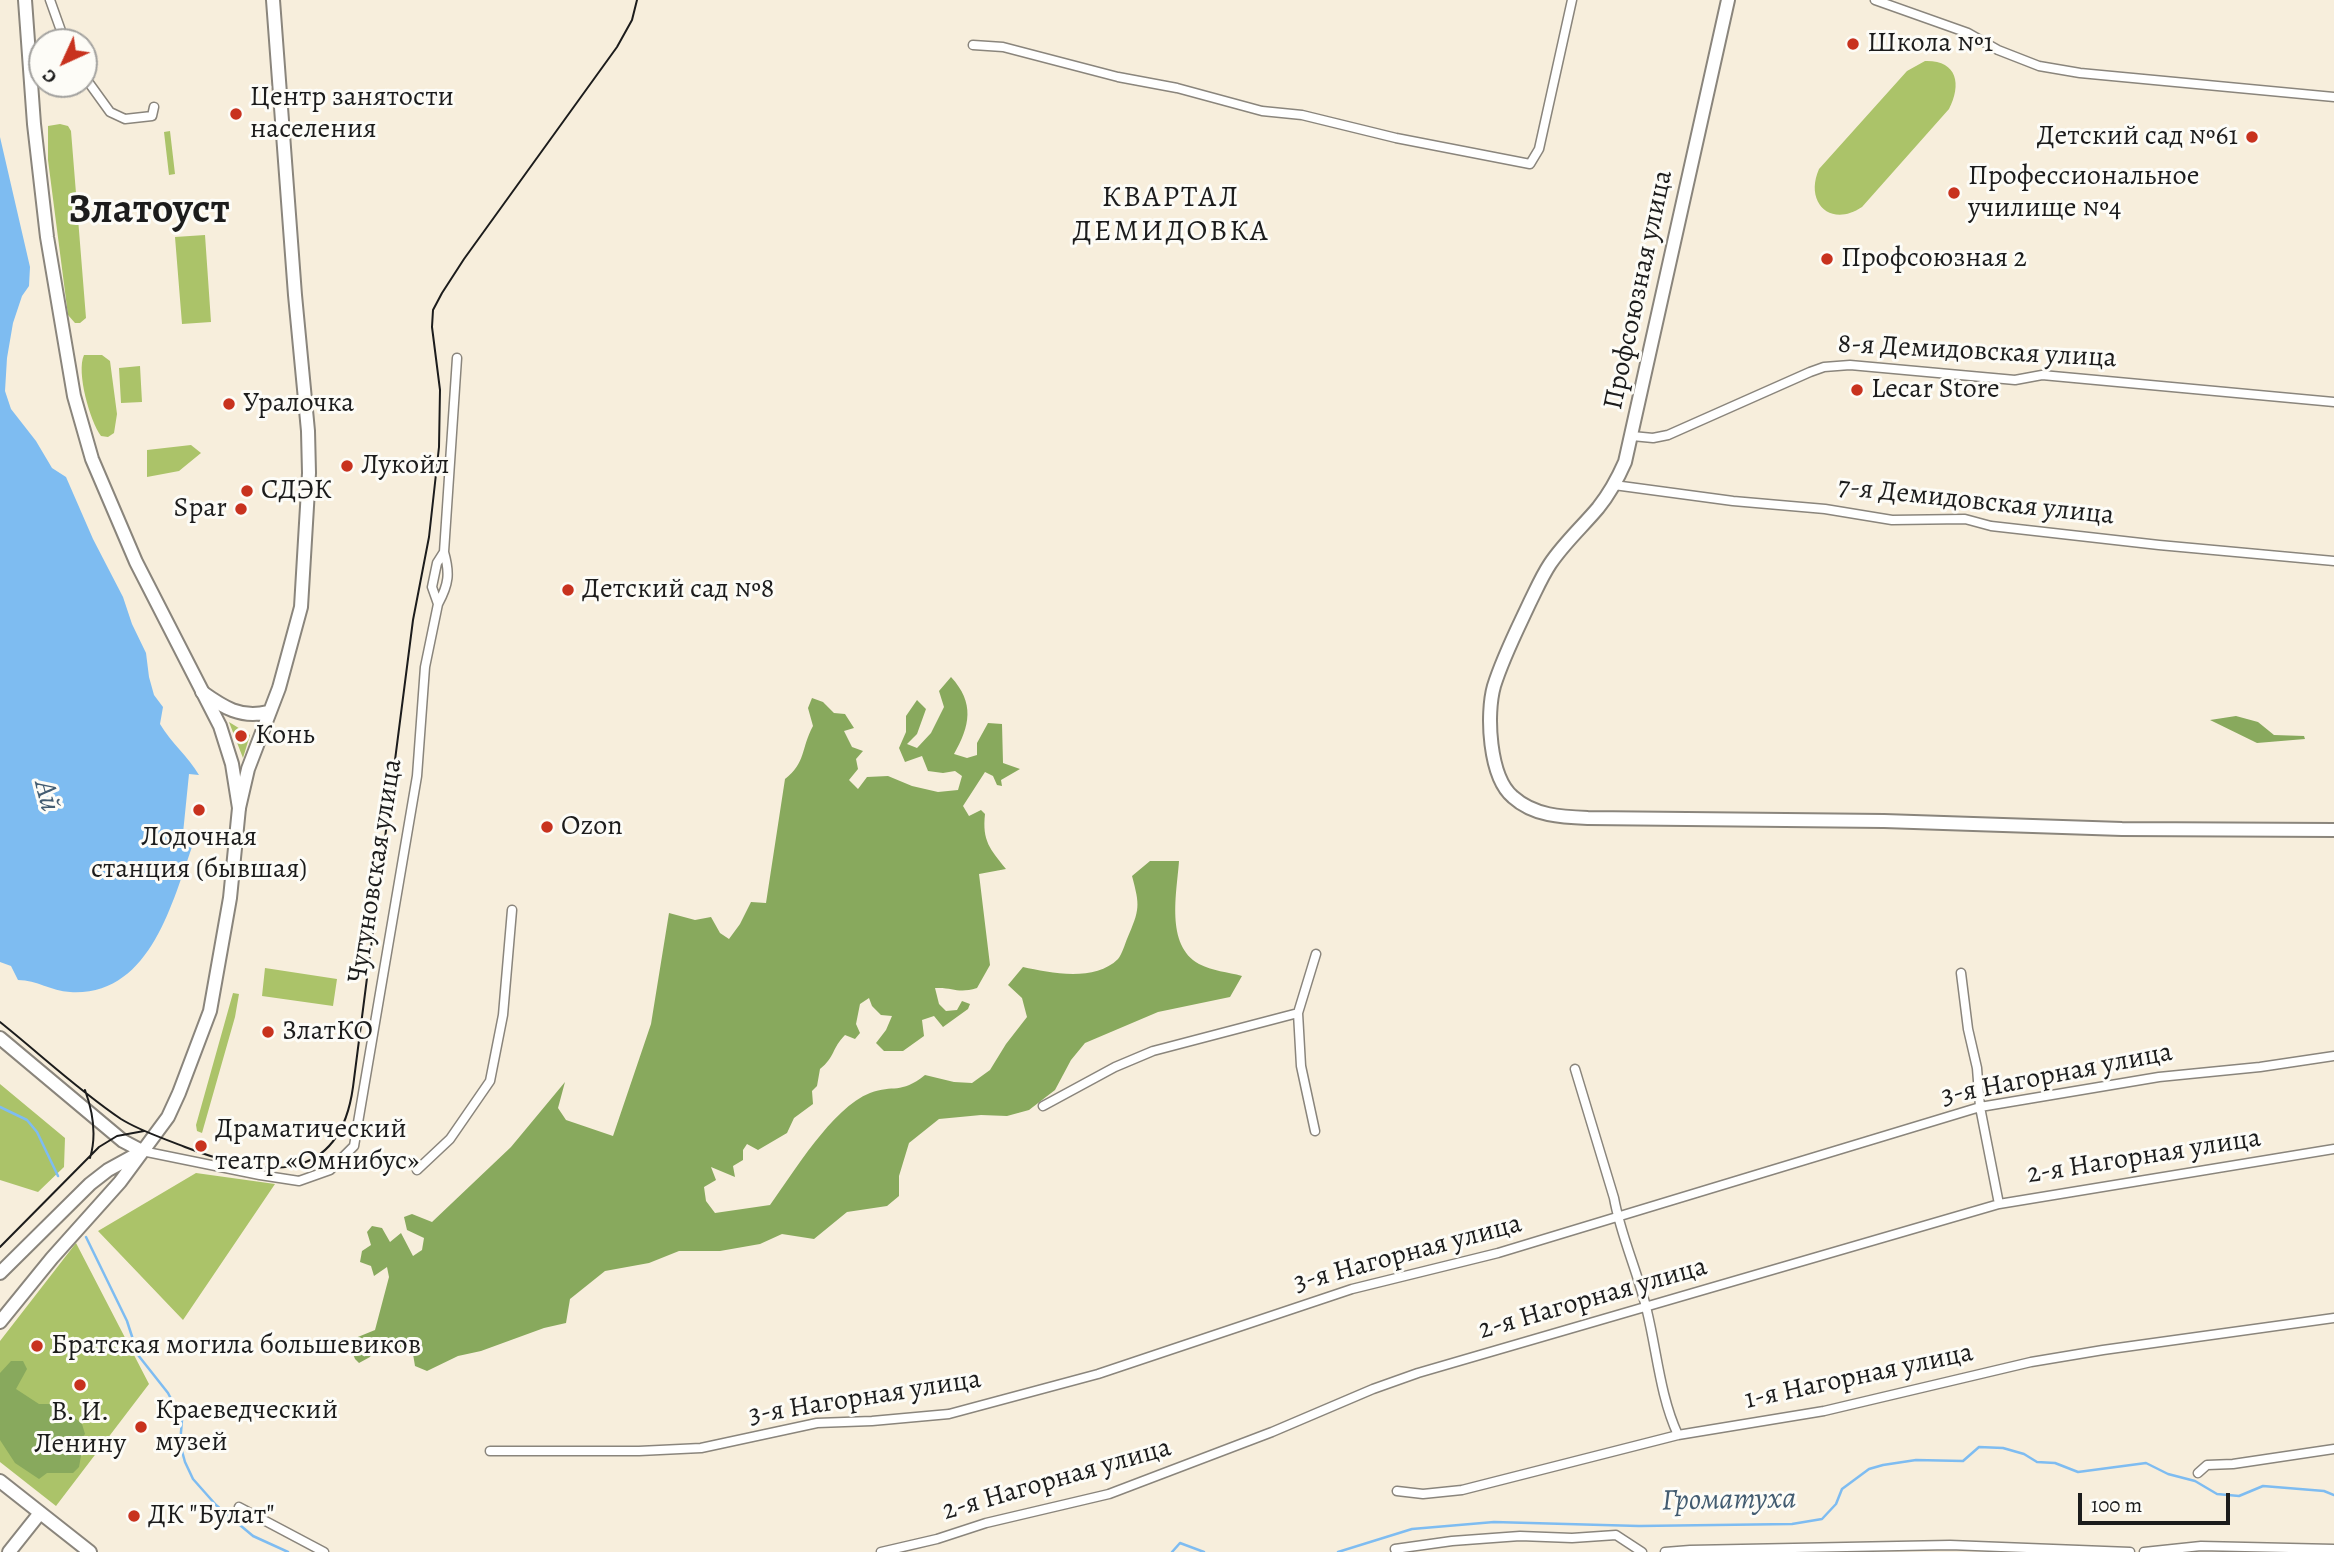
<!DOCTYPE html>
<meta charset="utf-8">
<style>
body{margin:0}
#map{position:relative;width:2334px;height:1552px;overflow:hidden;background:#f7eedc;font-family:Alegreya,serif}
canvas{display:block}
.north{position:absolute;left:28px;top:28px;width:70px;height:70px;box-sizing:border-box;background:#fdfcf7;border:2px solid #a3a29f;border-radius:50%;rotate:225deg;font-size:19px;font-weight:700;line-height:28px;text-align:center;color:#1c1c1c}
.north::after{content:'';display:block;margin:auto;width:24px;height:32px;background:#c8321e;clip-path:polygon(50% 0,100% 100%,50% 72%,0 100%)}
.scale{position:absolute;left:2078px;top:1493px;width:152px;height:32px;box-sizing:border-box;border:4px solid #1c1c1c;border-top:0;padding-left:9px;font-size:21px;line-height:24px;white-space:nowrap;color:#1c1c1c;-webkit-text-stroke:5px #fdfcf7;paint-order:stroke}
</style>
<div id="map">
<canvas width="2334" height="1552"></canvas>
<div class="north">С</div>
<div class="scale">100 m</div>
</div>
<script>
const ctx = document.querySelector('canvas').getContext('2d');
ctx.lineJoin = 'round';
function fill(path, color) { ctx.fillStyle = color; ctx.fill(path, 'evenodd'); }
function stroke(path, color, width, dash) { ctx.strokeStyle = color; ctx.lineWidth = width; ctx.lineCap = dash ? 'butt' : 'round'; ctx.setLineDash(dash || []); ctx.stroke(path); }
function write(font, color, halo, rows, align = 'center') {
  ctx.font = font + ' Alegreya,serif'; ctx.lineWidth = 6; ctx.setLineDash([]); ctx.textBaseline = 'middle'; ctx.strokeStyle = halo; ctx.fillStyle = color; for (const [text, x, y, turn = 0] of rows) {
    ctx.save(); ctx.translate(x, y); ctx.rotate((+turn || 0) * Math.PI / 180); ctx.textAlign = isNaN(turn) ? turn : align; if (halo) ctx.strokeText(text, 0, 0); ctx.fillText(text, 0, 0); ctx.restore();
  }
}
const green = new Path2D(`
 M 1925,61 C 1957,60 1962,84 1949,109 L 1862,207 C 1831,228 1804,203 1819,169 L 1907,71 Z
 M 60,124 L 68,126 L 71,131 L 86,318 L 80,323 L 75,323 L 68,315 L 48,160 L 48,126 Z
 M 170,131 L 175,174 L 169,175 L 164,132 Z
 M 205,235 L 211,322 L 182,324 L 175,237 Z
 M 84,355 L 102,355 L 110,361 L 117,414 L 114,433 L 108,437 L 101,436 C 90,421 76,372 84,355 Z
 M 140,366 L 142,402 L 121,403 L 119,368 Z
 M 191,445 L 201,453 L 179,471 L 147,477 L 147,450 Z
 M 229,722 L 250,735 L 243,758 Z
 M 265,968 L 337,979 L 333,1006 L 262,996 Z
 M 233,993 L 239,994 L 235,1017 L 202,1133 L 197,1131 L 196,1125 Z
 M 0,1084 L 65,1138 L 64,1167 L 38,1192 L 0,1180 Z
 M 196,1173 L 275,1184 L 183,1320 L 98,1231 Z
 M 76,1243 L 149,1384 L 56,1506 L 0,1462 L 0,1341 Z`);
const forest = new Path2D(`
 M 951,677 C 975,703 970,726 954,754 L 967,758 L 977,755 L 977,743 L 988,723 L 1002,724 L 1003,763 L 1020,769 L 1001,780 L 1002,786 L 997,785 L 993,776 L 985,772 L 963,806 L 969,816 L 981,810 L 985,814 C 982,841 990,849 1006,869 L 979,874 L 990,965 L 977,988 C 957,994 954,987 935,988 L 939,1004 L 946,1011 L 957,1010 L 962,1001 L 970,1004 L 968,1009 L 943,1027 L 934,1016 L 922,1020 L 924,1036 L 903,1051 L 884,1051 L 876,1043 L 886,1030 L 892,1016 L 881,1015 L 872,1006 L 869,998 L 860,1004 L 856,1024 L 860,1033 L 855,1039 L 845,1035 C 832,1048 835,1057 820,1069 L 817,1086 L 812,1091 L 813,1104 L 794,1118 L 787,1133 L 758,1150 L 747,1144 L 743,1150 L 743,1160 L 733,1166 L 735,1177 L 711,1167 L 716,1180 L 704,1187 L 706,1201 L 715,1213 L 770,1205 C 794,1172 832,1108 870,1093 C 894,1084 900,1095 925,1075 L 954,1082 L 972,1083 L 990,1070 L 1006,1044 L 1027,1017 L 1022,998 L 1008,985 L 1023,967 C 1050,973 1095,982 1118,959 C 1122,954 1125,944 1127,939 C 1140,909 1140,906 1132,876 L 1150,861 L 1179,861 C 1177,892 1165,945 1199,964 C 1212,971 1228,972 1242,976 L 1230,997 L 1158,1012 L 1085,1043 L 1071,1060 L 1055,1090 L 1029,1110 L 1007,1116 L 981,1115 L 939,1119 L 909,1143 L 899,1176 L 899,1196 L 887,1206 L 847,1212 L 814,1239 L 782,1234 L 760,1244 L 720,1251 L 679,1251 L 649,1263 L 605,1271 L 570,1299 L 566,1323 L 544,1328 L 481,1351 L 458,1356 L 427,1371 L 415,1366 L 413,1354 L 388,1340 L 379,1341 L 370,1357 L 359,1363 L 355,1359 L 348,1341 L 375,1330 L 389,1277 L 387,1267 L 374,1276 L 371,1266 L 360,1262 L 362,1251 L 371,1245 L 367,1232 L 372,1226 L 382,1228 L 390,1242 L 401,1233 L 413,1256 L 422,1250 L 424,1238 L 407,1230 L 404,1217 L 412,1214 L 432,1222 L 511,1147 L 565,1082 L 558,1108 L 566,1120 L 613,1136 L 651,1024 L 669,913 L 695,920 L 711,917 L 720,933 L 729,939 L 740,924 L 751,902 L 766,903 L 785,779 C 806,763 801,748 813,726 L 808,708 L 812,698 L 823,702 L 834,713 L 845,714 L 854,728 L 844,731 L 852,747 L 863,751 L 856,759 L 858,769 L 849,780 L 858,789 L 867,777 L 888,776 L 912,786 L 938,792 L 958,790 L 962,776 L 955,771 L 943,773 L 928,771 L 922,756 L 905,762 L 899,748 L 906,732 L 906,716 L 917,700 L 926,709 L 917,734 L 907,744 L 917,748 L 931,733 L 944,707 L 939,691 Z
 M 2236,716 L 2258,722 L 2274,735 L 2304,736 L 2305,739 L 2257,743 L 2210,720 Z
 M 11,1361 L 23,1361 L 27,1369 L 16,1389 L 39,1404 L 59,1404 L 82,1424 L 85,1434 L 78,1443 L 81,1456 L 79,1467 L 73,1473 L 47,1473 L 39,1479 L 15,1463 L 0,1440 L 0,1373 Z`);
const water = new Path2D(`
 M 0,137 L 30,267 L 29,286 L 22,296 L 13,323 L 7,358 L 5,391 L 11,409 L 36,441 L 52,468 L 66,477 L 93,539 L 123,597 L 132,624 L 146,653 L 149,677 L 154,695 L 163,707 L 160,724 C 171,743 188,756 199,775 L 189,774 L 182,843 L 193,844 C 172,903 150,997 70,992 C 51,991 37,980 18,980 L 11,966 L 0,962 Z`);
const stream = new Path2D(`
 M 0,1107 L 27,1120 L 37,1132 L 58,1176
 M 86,1237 L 127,1321 L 138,1355 L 168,1393 L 182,1420 L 180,1444 L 185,1462 L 193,1479 L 216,1505 L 253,1536 L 288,1552
 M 1172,1552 L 1180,1543 L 1204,1552
 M 1338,1552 L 1412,1529 L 1494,1522 L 1639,1526 L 1792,1524 L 1822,1519 L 1836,1504 L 1842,1489 L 1869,1469 L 1883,1465 L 1916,1460 L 1963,1461 L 1979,1447 L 2003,1448 L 2024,1454 L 2037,1462 L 2055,1463 L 2078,1472 L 2146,1463 L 2168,1474 L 2195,1481 L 2217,1494 L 2239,1496 L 2263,1486 L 2324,1491 L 2334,1495`);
const street = new Path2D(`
 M 50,0 L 65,42
 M 1875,0 L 1968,33 L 1998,50 L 2039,66 L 2080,73 L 2334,97
 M 973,45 L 1003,47 L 1118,77 L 1177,88 L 1262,111 L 1302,115 L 1396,138 L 1530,164 L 1539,149 L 1572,0
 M 84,76 L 110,112 L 125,119 L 152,116 L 154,107
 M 1632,436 L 1653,438 L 1668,435 L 1810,372 L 1824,367 L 1850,365 L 2015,380 L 2042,375 L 2334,402
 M 1614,485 L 1733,501 L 1825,509 L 1892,520 L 1965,519 L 1991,526 L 2159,545 L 2334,561
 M 438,604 C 449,584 450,573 444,552
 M 1961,973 L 1968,1029 L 1977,1068 L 1980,1107 L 1999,1204
 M 1298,1013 L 1301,1066 L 1315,1131
 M 1575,1069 L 1614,1198 C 1621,1237 1638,1272 1647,1311 C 1657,1352 1660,1396 1678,1435
 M 1043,1106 L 1115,1067 L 1153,1051 L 1298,1013 L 1316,954
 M 142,1151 L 260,1175 L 299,1181 L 330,1170 L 354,1146 L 417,776 L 425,667 L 438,604 L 432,587 L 437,563 L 444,552 L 457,358
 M 417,1170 L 450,1139 L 490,1081 L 503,1015 L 512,910
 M 490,1451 L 639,1451 L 701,1448 L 817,1423 L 872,1421 L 949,1414 L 1098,1374 L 1352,1289 L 1498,1253 L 1980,1107 L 2159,1077 L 2260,1067 L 2334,1056
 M 2198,1473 L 2207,1465 L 2233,1464 L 2334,1449
 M 1397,1491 L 1423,1494 L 1462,1490 L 1678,1435 L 1824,1411 L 2031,1362 L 2103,1350 L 2334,1318
 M 239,1507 L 324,1552
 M 1395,1549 L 1452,1541 L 1520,1536 L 1572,1538 L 1616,1535 L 1642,1552
 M 881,1552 L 937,1539 L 986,1523 L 1109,1494 L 1272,1432 L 1373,1389 L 1418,1373 L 1999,1204 L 2334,1149
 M 1665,1552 L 1690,1550 L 1950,1545 L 2130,1552
 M 2144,1552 L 2201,1546 L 2334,1549`);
const secondary = new Path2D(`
 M 1728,0 L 1625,462 C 1618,478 1610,493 1598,508 C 1582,527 1564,543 1550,564 C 1542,576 1536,590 1530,602 C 1517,630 1503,657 1494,686 C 1486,714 1489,777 1513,797 C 1534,816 1562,817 1588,818 L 1884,821 L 2122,829 L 2334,830
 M 202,692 C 223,707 241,719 268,712
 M 239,808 L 248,769 L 279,688 L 301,607 L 309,473 L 308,431 L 295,295 L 273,0
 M 0,1038 L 123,1141 L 142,1151
 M 9,1552 L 40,1513`);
const primary = new Path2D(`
 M 0,1273 L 90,1184 L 108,1170 L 139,1153
 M 0,1322 L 52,1258 L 120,1182 L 168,1117 L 179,1093 L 210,1011 L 230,898 L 239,808 L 232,764 L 220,726 L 136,562 L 92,459 L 74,396 L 47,237 L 34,124 L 25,0
 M 0,1481 L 90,1552`);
const tram = new Path2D(`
 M 0,1022 C 40,1054 78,1090 121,1119 C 140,1131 163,1138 185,1147 C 260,1176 339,1189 353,1087 L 413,620 L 429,537 L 439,447 L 440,390 L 432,327 L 433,310 L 442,293 L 464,259 L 617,47 L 632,20 L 637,0
 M 85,1090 C 93,1112 97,1135 90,1158
 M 0,1247 L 99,1147 L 117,1136 L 144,1131`);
const markers = [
 [1853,44,7,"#c8321e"],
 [236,114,7,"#c8321e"],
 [2252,137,7,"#c8321e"],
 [1954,193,7,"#c8321e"],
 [1827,259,7,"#c8321e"],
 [1857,390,7,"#c8321e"],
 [229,404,7,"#c8321e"],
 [347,466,7,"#c8321e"],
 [247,491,7,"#c8321e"],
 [241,509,7,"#c8321e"],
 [568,590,7,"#c8321e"],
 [241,736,7,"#c8321e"],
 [199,810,7,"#c8321e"],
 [547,827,7,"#c8321e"],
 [268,1032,7,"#c8321e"],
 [201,1146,7,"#c8321e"],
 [37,1346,7,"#c8321e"],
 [80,1385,7,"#c8321e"],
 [141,1427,7,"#c8321e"],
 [134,1516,7,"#c8321e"]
];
const poiNames = [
 ["Школа №1",1867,44],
 ["Центр занятости",250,98],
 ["населения",250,130],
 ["Детский сад №61",2238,137,"right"],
 ["Профессиональное",1968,177],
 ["училище №4",1968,209],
 ["Профсоюзная 2",1841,259],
 ["Lecar Store",1871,390],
 ["Уралочка",243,404],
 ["Лукойл",361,466],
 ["СДЭК",261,491],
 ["Spar",227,509,"right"],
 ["Детский сад №8",582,590],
 ["Конь",255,736],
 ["Ozon",561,827],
 ["Лодочная",199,838,"center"],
 ["станция (бывшая)",199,870,"center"],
 ["ЗлатКО",282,1032],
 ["Драматический",215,1130],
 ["театр «Омнибус»",215,1162],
 ["Братская могила большевиков",51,1346],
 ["Краеведческий",155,1411],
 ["музей",155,1443],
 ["В. И.",80,1413,"center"],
 ["Ленину",80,1445,"center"],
 ["ДК \"Булат\"",148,1516]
];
const streetNames = [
 ["Профсоюзная улица",1639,290,-78],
 ["8-я Демидовская улица",1977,352,3],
 ["7-я Демидовская улица",1976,502,6],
 ["Чугуновская улица",376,871,-81],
 ["3-я Нагорная улица",2057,1075,-11],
 ["2-я Нагорная улица",2144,1157,-9],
 ["3-я Нагорная улица",1408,1254,-15],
 ["2-я Нагорная улица",1593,1299,-16],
 ["1-я Нагорная улица",1859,1377,-12],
 ["3-я Нагорная улица",865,1398,-9],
 ["2-я Нагорная улица",1057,1480,-16]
];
const neighbourhoodNames = [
 ["КВАРТАЛ",1171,199],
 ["ДЕМИДОВКА",1171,233]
];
const waterNames = [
 ["Ай",46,796,76],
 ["Громатуха",1729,1501,-1]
];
const townNames = [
 ["Златоуст",149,212]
];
fill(green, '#abc369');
fill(forest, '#88a95d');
fill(water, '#7ebcf1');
stroke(stream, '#7ebcf1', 2.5);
stroke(street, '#8a857c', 11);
stroke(secondary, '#8a857c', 16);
stroke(primary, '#8a857c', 16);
stroke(street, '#fff', 8);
stroke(secondary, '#fff', 12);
stroke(primary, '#fff', 12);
stroke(tram, '#1c1c1c', 2);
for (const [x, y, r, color] of markers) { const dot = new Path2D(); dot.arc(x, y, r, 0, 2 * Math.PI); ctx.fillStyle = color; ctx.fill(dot); stroke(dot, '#fdfcf7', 2.5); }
write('28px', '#1c1c1c', '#fdfcf7', poiNames, 'left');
write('28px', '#1c1c1c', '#fdfcf7', streetNames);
ctx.letterSpacing = '2px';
write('30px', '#1c1c1c', '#fdfcf7', neighbourhoodNames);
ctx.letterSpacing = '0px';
write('italic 30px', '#435c71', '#fdfcf7', waterNames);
write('bold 42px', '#1c1c1c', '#fdfcf7', townNames);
</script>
